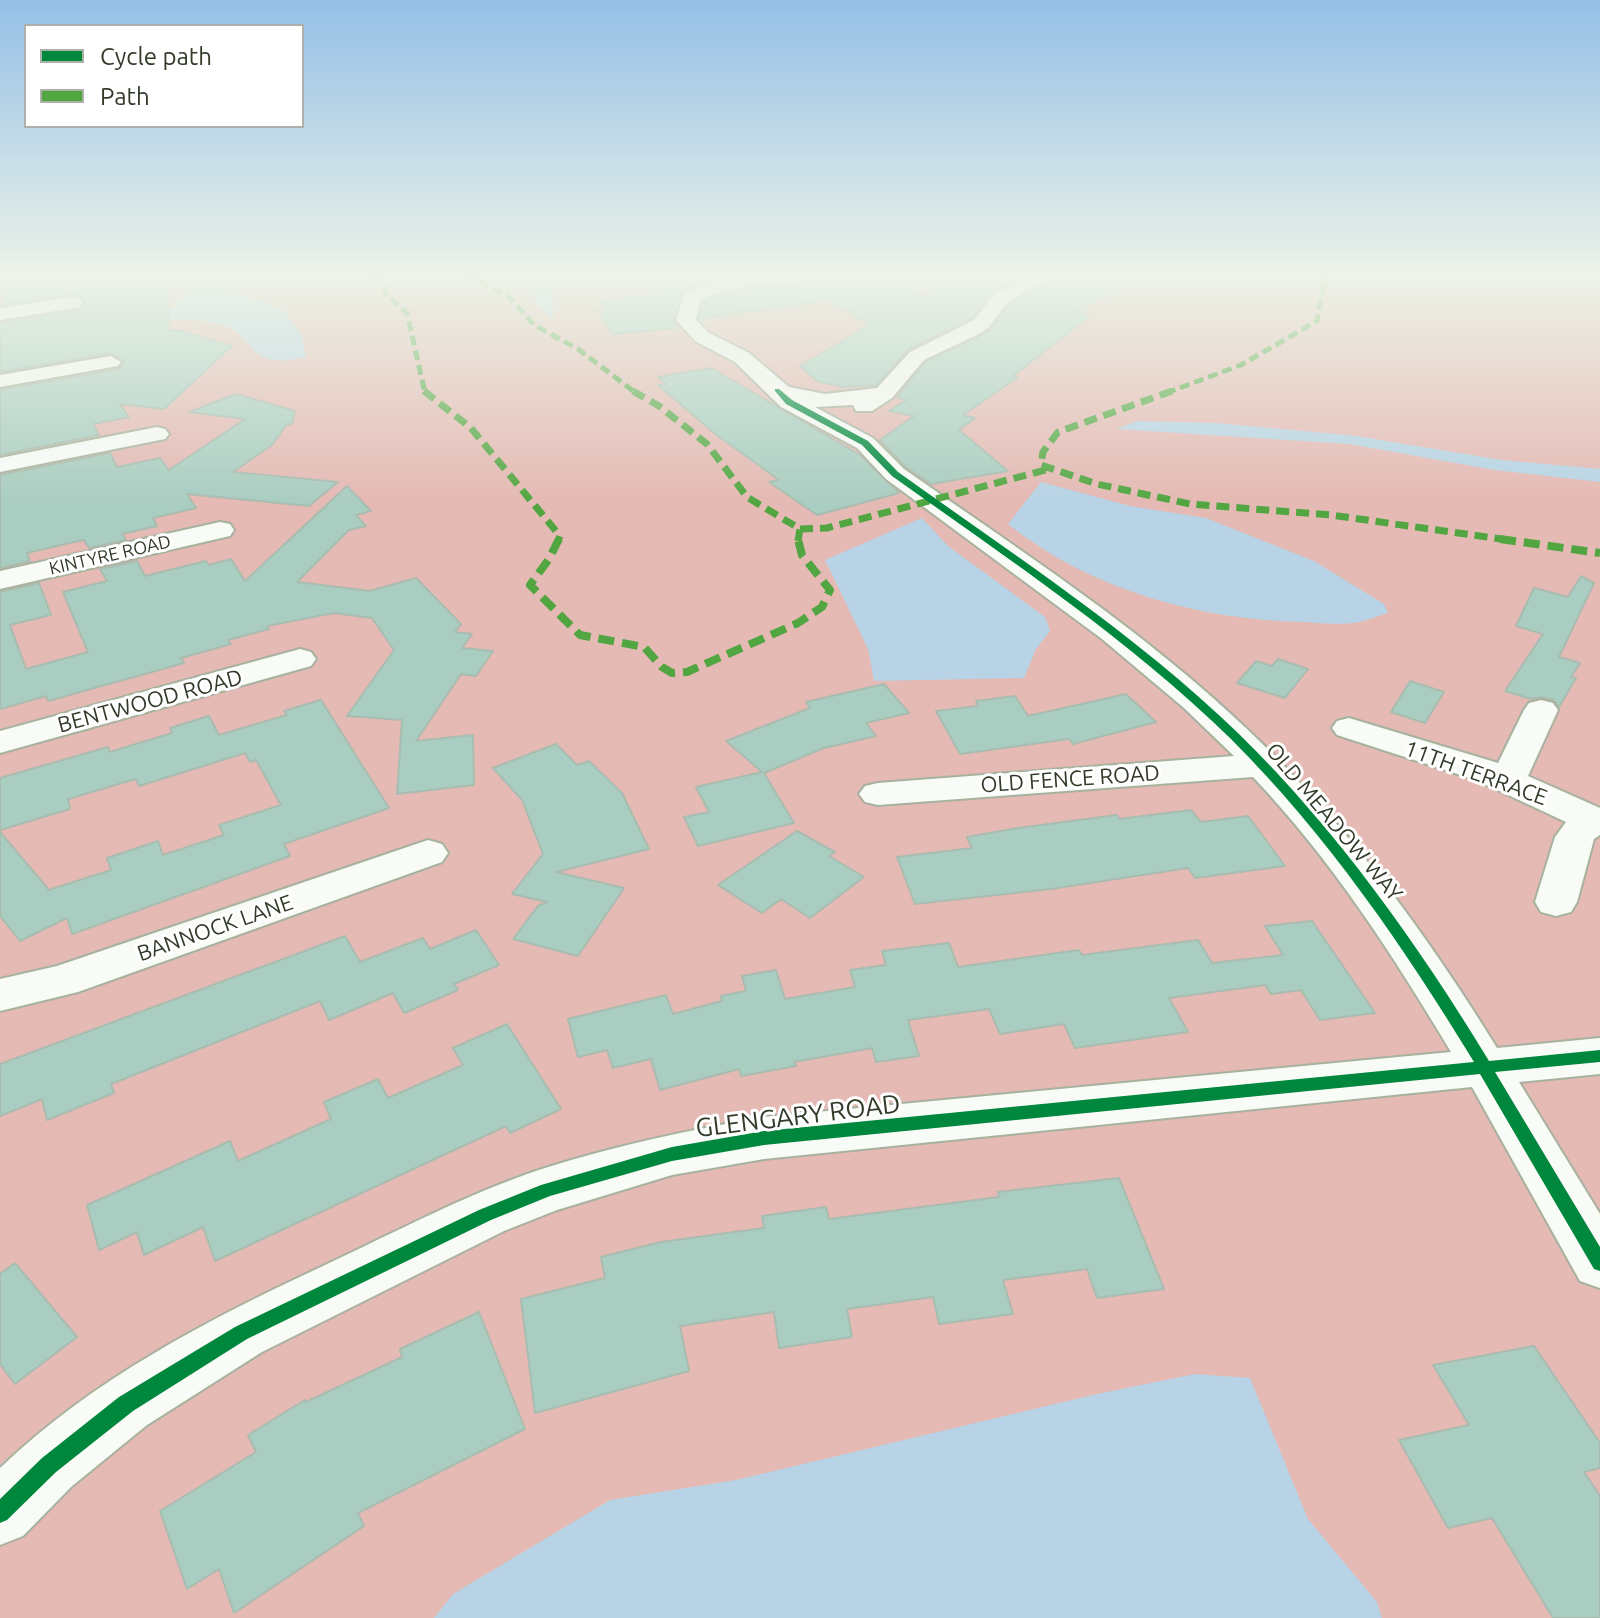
<!DOCTYPE html>
<style>
body{margin:0}
#map{position:relative;width:1600px;height:1618px;overflow:hidden;background:#d6e5cb;font-family:Ubuntu,sans-serif}
canvas{display:block}
.legend{position:absolute;left:24px;top:24px;width:280px;height:104px;box-sizing:border-box;background:#fff;border:2px solid #adb1a9;margin:0;padding:10px 14px;list-style:none;font-size:24px;color:#313b28}
.legend li{display:flex;align-items:center;gap:16px;height:40px}
.legend b{width:40px;border:2px solid #adb1a9}
</style>
<div id="map">
<canvas width="1600" height="1618"></canvas>
<ul class="legend">
<li><b style="height:10px;background:#00873e"></b>Cycle path</li>
<li><b style="height:10px;background:#52a642"></b>Path</li>
</ul>
</div>
<script>
const ctx = document.querySelector('canvas').getContext('2d');
ctx.lineJoin = 'round';
function fill(path, color) { ctx.fillStyle = color; ctx.fill(path, 'evenodd'); }
function stroke(path, color, width, dash) { ctx.strokeStyle = color; ctx.lineWidth = width; ctx.lineCap = dash ? 'butt' : 'round'; ctx.setLineDash(dash || []); ctx.stroke(path); }
function write(font, color, halo, rows, align = 'center') {
  ctx.font = font + ' Ubuntu,sans-serif'; ctx.lineWidth = 6; ctx.setLineDash([]); ctx.textBaseline = 'middle'; ctx.strokeStyle = halo; ctx.fillStyle = color; for (const [text, x, y, turn = 0] of rows) {
    ctx.save(); ctx.translate(x, y); ctx.rotate((+turn || 0) * Math.PI / 180); ctx.textAlign = isNaN(turn) ? turn : align; if (halo) ctx.strokeText(text, 0, 0); ctx.fillText(text, 0, 0); ctx.restore();
  }
}
const green = new Path2D(`
 M 0,275 L 1600,275 L 1600,1618 L 0,1618 Z`);
const water = new Path2D(`
 M 164,275 L 192,275 L 285,311 L 302,336 L 306,357 C 240,372 262,333 215,323 C 197,318 178,322 160,318 L 185,296 L 183,282 Z
 M 497,275 L 553,277 L 553,320 L 524,288 Z
 M 1138,421 L 1217,423 L 1357,436 L 1502,460 L 1600,469 L 1600,482 L 1495,470 L 1349,444 L 1116,429 Z
 M 1041,482 L 1130,506 L 1206,518 L 1314,561 L 1384,604 L 1388,613 C 1377,616 1364,622 1353,623 C 1337,625 1320,623 1304,622 C 1200,620 1090,590 1008,524 Z
 M 922,518 L 948,546 L 1045,617 L 1050,631 L 1036,649 L 1024,678 L 874,681 L 868,649 L 825,560 Z
 M 1195,1374 L 1250,1378 L 1308,1519 L 1377,1602 L 1382,1618 L 434,1618 L 453,1594 L 610,1500 L 736,1480 L 1097,1394 Z`);
const building = new Path2D(`
 M 630,275 L 732,275 L 684,290 L 673,319 L 675,324 L 673,324 L 678,328 L 612,334 L 598,310 L 606,309 L 601,300 L 666,295 Z
 M 842,275 L 850,275 L 851,280 L 884,276 L 930,299 L 932,275 L 1026,275 L 993,291 L 972,318 L 909,349 L 876,385 L 843,387 L 817,381 L 800,366 L 870,325 L 828,300 L 699,319 L 703,302 L 716,297 L 764,287 L 830,283 Z
 M 1059,275 L 1143,275 L 1079,309 L 1087,310 L 1080,315 L 1090,316 L 1013,376 L 1018,377 L 963,415 L 975,418 L 959,430 L 1008,471 L 931,484 L 906,467 L 880,440 L 914,416 L 889,411 L 906,400 L 897,397 L 926,362 L 981,336 L 990,330 L 1010,304 Z
 M 107,276 L 113,284 L 158,278 L 168,284 L 168,330 L 182,331 L 232,346 L 164,409 L 120,404 L 129,417 L 93,424 L 99,435 L 0,455 L 0,390 L 119,369 L 124,361 L 110,353 L 0,372 L 0,323 L 80,310 L 85,304 L 83,298 L 73,294 L 6,304 L 0,290 Z
 M 711,368 L 860,455 L 899,493 L 817,515 L 769,482 L 779,480 L 714,433 L 658,385 L 666,384 L 658,377 Z
 M 236,394 L 295,411 L 292,424 L 287,424 L 272,445 L 233,472 L 338,482 L 309,506 L 187,494 L 196,508 L 153,518 L 157,526 L 122,534 L 126,540 L 89,548 L 84,540 L 78,541 L 27,553 L 30,561 L 0,568 L 0,475 L 110,453 L 117,467 L 160,458 L 169,470 L 245,419 L 189,412 Z
 M 347,486 L 371,511 L 356,515 L 366,526 L 349,530 L 297,582 L 370,591 L 416,578 L 461,624 L 455,632 L 472,634 L 462,648 L 493,651 L 476,676 L 461,674 L 416,741 L 473,735 L 474,785 L 397,794 L 402,720 L 347,716 L 394,650 L 372,618 L 334,613 L 267,626 L 269,629 L 228,640 L 231,644 L 181,658 L 184,663 L 48,701 L 46,696 L 0,709 L 0,592 L 39,583 L 51,615 L 10,625 L 26,669 L 88,652 L 63,592 L 107,581 L 100,569 L 137,561 L 145,576 L 206,561 L 209,565 L 231,559 L 245,581 Z
 M 1581,576 L 1594,583 L 1559,657 L 1580,663 L 1571,677 L 1576,678 L 1559,707 L 1554,700 L 1542,697 L 1531,699 L 1505,691 L 1543,634 L 1516,626 L 1534,588 L 1568,597 Z
 M 1278,659 L 1308,669 L 1285,698 L 1237,683 L 1256,661 L 1272,666 Z
 M 1410,681 L 1444,692 L 1425,723 L 1391,712 Z
 M 884,684 L 909,713 L 866,723 L 876,736 L 824,748 L 764,773 L 794,823 L 698,846 L 684,817 L 709,812 L 696,787 L 762,772 L 726,741 L 810,708 L 806,702 Z
 M 1126,694 L 1156,722 L 1073,744 L 1069,739 L 960,754 L 936,711 L 978,706 L 976,701 L 1015,696 L 1028,716 Z
 M 321,700 L 389,808 L 284,844 L 290,856 L 72,934 L 67,918 L 20,941 L 0,916 L 0,832 L 49,890 L 111,870 L 107,858 L 158,841 L 163,855 L 224,835 L 219,825 L 281,805 L 256,760 L 250,762 L 245,753 L 139,786 L 136,779 L 68,799 L 70,809 L 0,830 L 0,778 L 108,747 L 110,752 L 172,733 L 170,728 L 209,716 L 219,735 L 287,715 L 284,711 Z
 M 556,744 L 577,765 L 589,761 L 622,793 L 649,849 L 556,872 L 624,888 L 578,956 L 513,939 L 538,906 L 547,902 L 512,894 L 543,854 L 522,800 L 493,768 Z
 M 1191,810 L 1201,822 L 1248,816 L 1285,866 L 1195,878 L 1188,868 L 1051,889 L 915,904 L 897,857 L 972,848 L 967,837 L 1018,828 L 1117,815 L 1119,819 Z
 M 797,831 L 835,852 L 829,856 L 864,877 L 810,918 L 781,899 L 762,913 L 718,885 Z
 M 1312,921 L 1375,1013 L 1320,1020 L 1301,990 L 1271,994 L 1265,985 L 1169,998 L 1188,1032 L 1075,1048 L 1064,1024 L 1000,1034 L 989,1009 L 908,1020 L 919,1056 L 876,1062 L 872,1048 L 794,1062 L 796,1066 L 741,1076 L 739,1069 L 660,1090 L 651,1059 L 613,1068 L 607,1050 L 578,1057 L 568,1019 L 666,995 L 673,1014 L 722,1001 L 721,996 L 746,991 L 742,976 L 776,970 L 785,999 L 855,987 L 850,970 L 886,965 L 882,951 L 949,943 L 958,967 L 1079,950 L 1082,955 L 1198,940 L 1212,963 L 1283,955 L 1265,926 Z
 M 476,930 L 499,965 L 454,984 L 458,990 L 404,1013 L 393,993 L 329,1020 L 320,1001 L 111,1084 L 114,1093 L 47,1120 L 42,1099 L 0,1116 L 0,1064 L 345,936 L 360,962 L 423,938 L 430,949 Z
 M 507,1024 L 561,1109 L 510,1133 L 506,1126 L 215,1261 L 203,1227 L 144,1255 L 137,1232 L 99,1250 L 87,1205 L 230,1141 L 238,1161 L 331,1119 L 324,1102 L 378,1079 L 388,1098 L 463,1065 L 453,1048 Z
 M 1119,1178 L 1164,1289 L 1097,1298 L 1087,1269 L 1003,1280 L 1013,1314 L 939,1324 L 933,1297 L 847,1309 L 852,1337 L 779,1348 L 774,1312 L 680,1326 L 689,1371 L 535,1413 L 521,1299 L 605,1278 L 601,1257 L 661,1242 L 764,1228 L 762,1216 L 826,1207 L 829,1219 L 999,1197 L 998,1192 Z
 M 15,1263 L 77,1337 L 15,1384 L 0,1364 L 0,1274 Z
 M 479,1312 L 525,1429 L 358,1513 L 364,1526 L 234,1613 L 219,1569 L 187,1589 L 160,1511 L 256,1452 L 248,1435 L 305,1400 L 306,1402 L 402,1357 L 400,1349 Z
 M 1534,1346 L 1600,1443 L 1600,1468 L 1584,1472 L 1600,1496 L 1600,1618 L 1553,1618 L 1492,1518 L 1448,1528 L 1399,1440 L 1469,1425 L 1433,1365 Z`);
const minor = new Path2D(`
 M 750,275 L 839,275 L 830,280 C 786,283 740,281 700,300 L 696,320 L 709,333 L 749,353 L 789,387 L 825,394 L 877,388 L 910,352 L 974,320 L 994,294 L 1033,275 L 1056,275 L 1008,302 L 988,328 L 979,334 L 924,360 L 892,398 L 872,411 L 856,411 L 853,405 L 815,407 L 873,438 L 904,469 C 1021,551 1143,630 1247,729 C 1345,822 1426,933 1497,1048 L 1600,1038 L 1600,1074 L 1519,1082 L 1600,1214 L 1600,1288 L 1580,1281 L 1472,1087 L 764,1159 L 672,1175 L 557,1210 L 504,1231 L 262,1352 L 147,1425 L 71,1487 L 23,1536 L 0,1545 L 0,1468 C 93,1379 207,1320 323,1266 C 396,1232 468,1193 545,1168 C 617,1145 690,1130 764,1117 L 1451,1052 C 1393,955 1331,859 1253,777 L 878,805 L 865,802 L 859,794 L 865,786 L 878,783 L 1234,756 L 1184,708 L 1102,639 L 886,479 L 857,448 L 781,407 L 735,362 L 695,341 L 676,320 L 685,293 L 716,281 Z
 M 73,297 L 80,299 L 82,303 L 80,307 L 0,320 L 0,308 Z
 M 111,356 L 121,362 L 118,366 L 0,387 L 0,375 Z
 M 157,427 L 165,429 L 169,434 L 165,439 L 0,472 L 0,458 Z
 M 220,522 L 230,524 L 234,530 L 230,536 L 0,589 L 0,571 Z
 M 300,649 L 311,652 L 316,659 L 311,666 L 0,753 L 0,731 Z
 M 1541,700 L 1553,703 L 1558,710 L 1528,776 L 1600,808 L 1600,835 L 1594,839 L 1577,902 L 1571,912 L 1556,916 L 1541,912 L 1535,902 L 1555,837 L 1566,822 L 1476,780 L 1337,735 L 1332,728 L 1337,721 L 1349,718 L 1498,763 L 1524,710 L 1529,703 Z
 M 428,840 L 442,844 L 448,853 L 442,862 L 78,992 L 0,1011 L 0,979 L 57,966 Z`);
const quietFar2 = new Path2D(`
 M 375,275 L 383,281 L 386,294 L 407,313 L 425,393
 M 466,275 L 509,297 L 534,325 L 578,349 L 636,393
 M 1166,393 L 1241,365 L 1317,321 L 1325,275`);
const quietFar1 = new Path2D(`
 M 424,391 L 471,428 L 560,536 L 558,541
 M 633,391 L 659,406 L 707,444 L 747,497 L 800,529 L 798,541
 M 1172,391 L 1058,432 L 1043,452 L 1041,465 L 1097,484 L 1190,504 L 1331,515 L 1515,541
 M 800,529 L 827,528 L 1049,469`);
const quiet = new Path2D(`
 M 559,539 L 549,559 L 530,585 L 580,635 L 644,647 L 662,667 L 672,673 L 687,672 L 798,623 L 822,607 L 830,590 L 802,555 L 798,539
 M 1500,539 L 1600,553`);
const cycleway = new Path2D(`
 M 775,389 L 779,389 L 792,400 L 868,441 L 898,472 C 1014,555 1136,634 1239,734 C 1337,830 1418,944 1489,1061 L 1600,1050 L 1600,1062 L 1495,1072 L 1600,1247 L 1600,1271 L 1594,1269 L 1480,1074 L 764,1145 L 672,1161 L 550,1196 L 491,1220 L 247,1339 L 133,1411 L 56,1472 L 7,1520 L 0,1523 L 0,1499 L 42,1458 L 119,1397 L 235,1327 L 479,1210 L 541,1185 L 672,1147 L 764,1131 L 1474,1062 C 1404,947 1327,835 1231,739 C 1129,639 1008,559 892,476 L 862,445 L 786,404 L 775,391 Z`);
const farStreetnames = [
 ["KINTYRE ROAD",110,555,-13]
];
const streetNames = [
 ["BENTWOOD ROAD",150,701,-15],
 ["11TH TERRACE",1476,773,20],
 ["OLD FENCE ROAD",1070,779,-4],
 ["OLD MEADOW WAY",1334,822,50],
 ["BANNOCK LANE",215,928,-19]
];
const nearStreetnames = [
 ["GLENGARY ROAD",798,1116,-7]
];
fill(green, '#e5b9b4');
fill(water, '#b7d3e5');
fill(building, '#aacdc1');
stroke(building, '#a9bcb0', 2);
stroke(minor, '#a7b29e', 4);
fill(minor, '#f9fbf7');
stroke(quietFar2, '#52a642', 5, [10, 5]);
stroke(quietFar1, '#52a642', 7, [13, 7]);
stroke(quiet, '#52a642', 8, [16, 8]);
fill(cycleway, '#00873e');
const sky = ctx.createLinearGradient(0, 0, 0, 502);
sky.addColorStop(0, '#94c0e7');
sky.addColorStop(0.55, '#edf3e8');
sky.addColorStop(1, '#edf3e800');
ctx.fillStyle = sky;
ctx.fillRect(0, 0, 1600, 502);
write('18px', '#313b28', '#fff', farStreetnames);
write('22px', '#313b28', '#fff', streetNames);
write('26px', '#313b28', '#fff', nearStreetnames);
</script>
